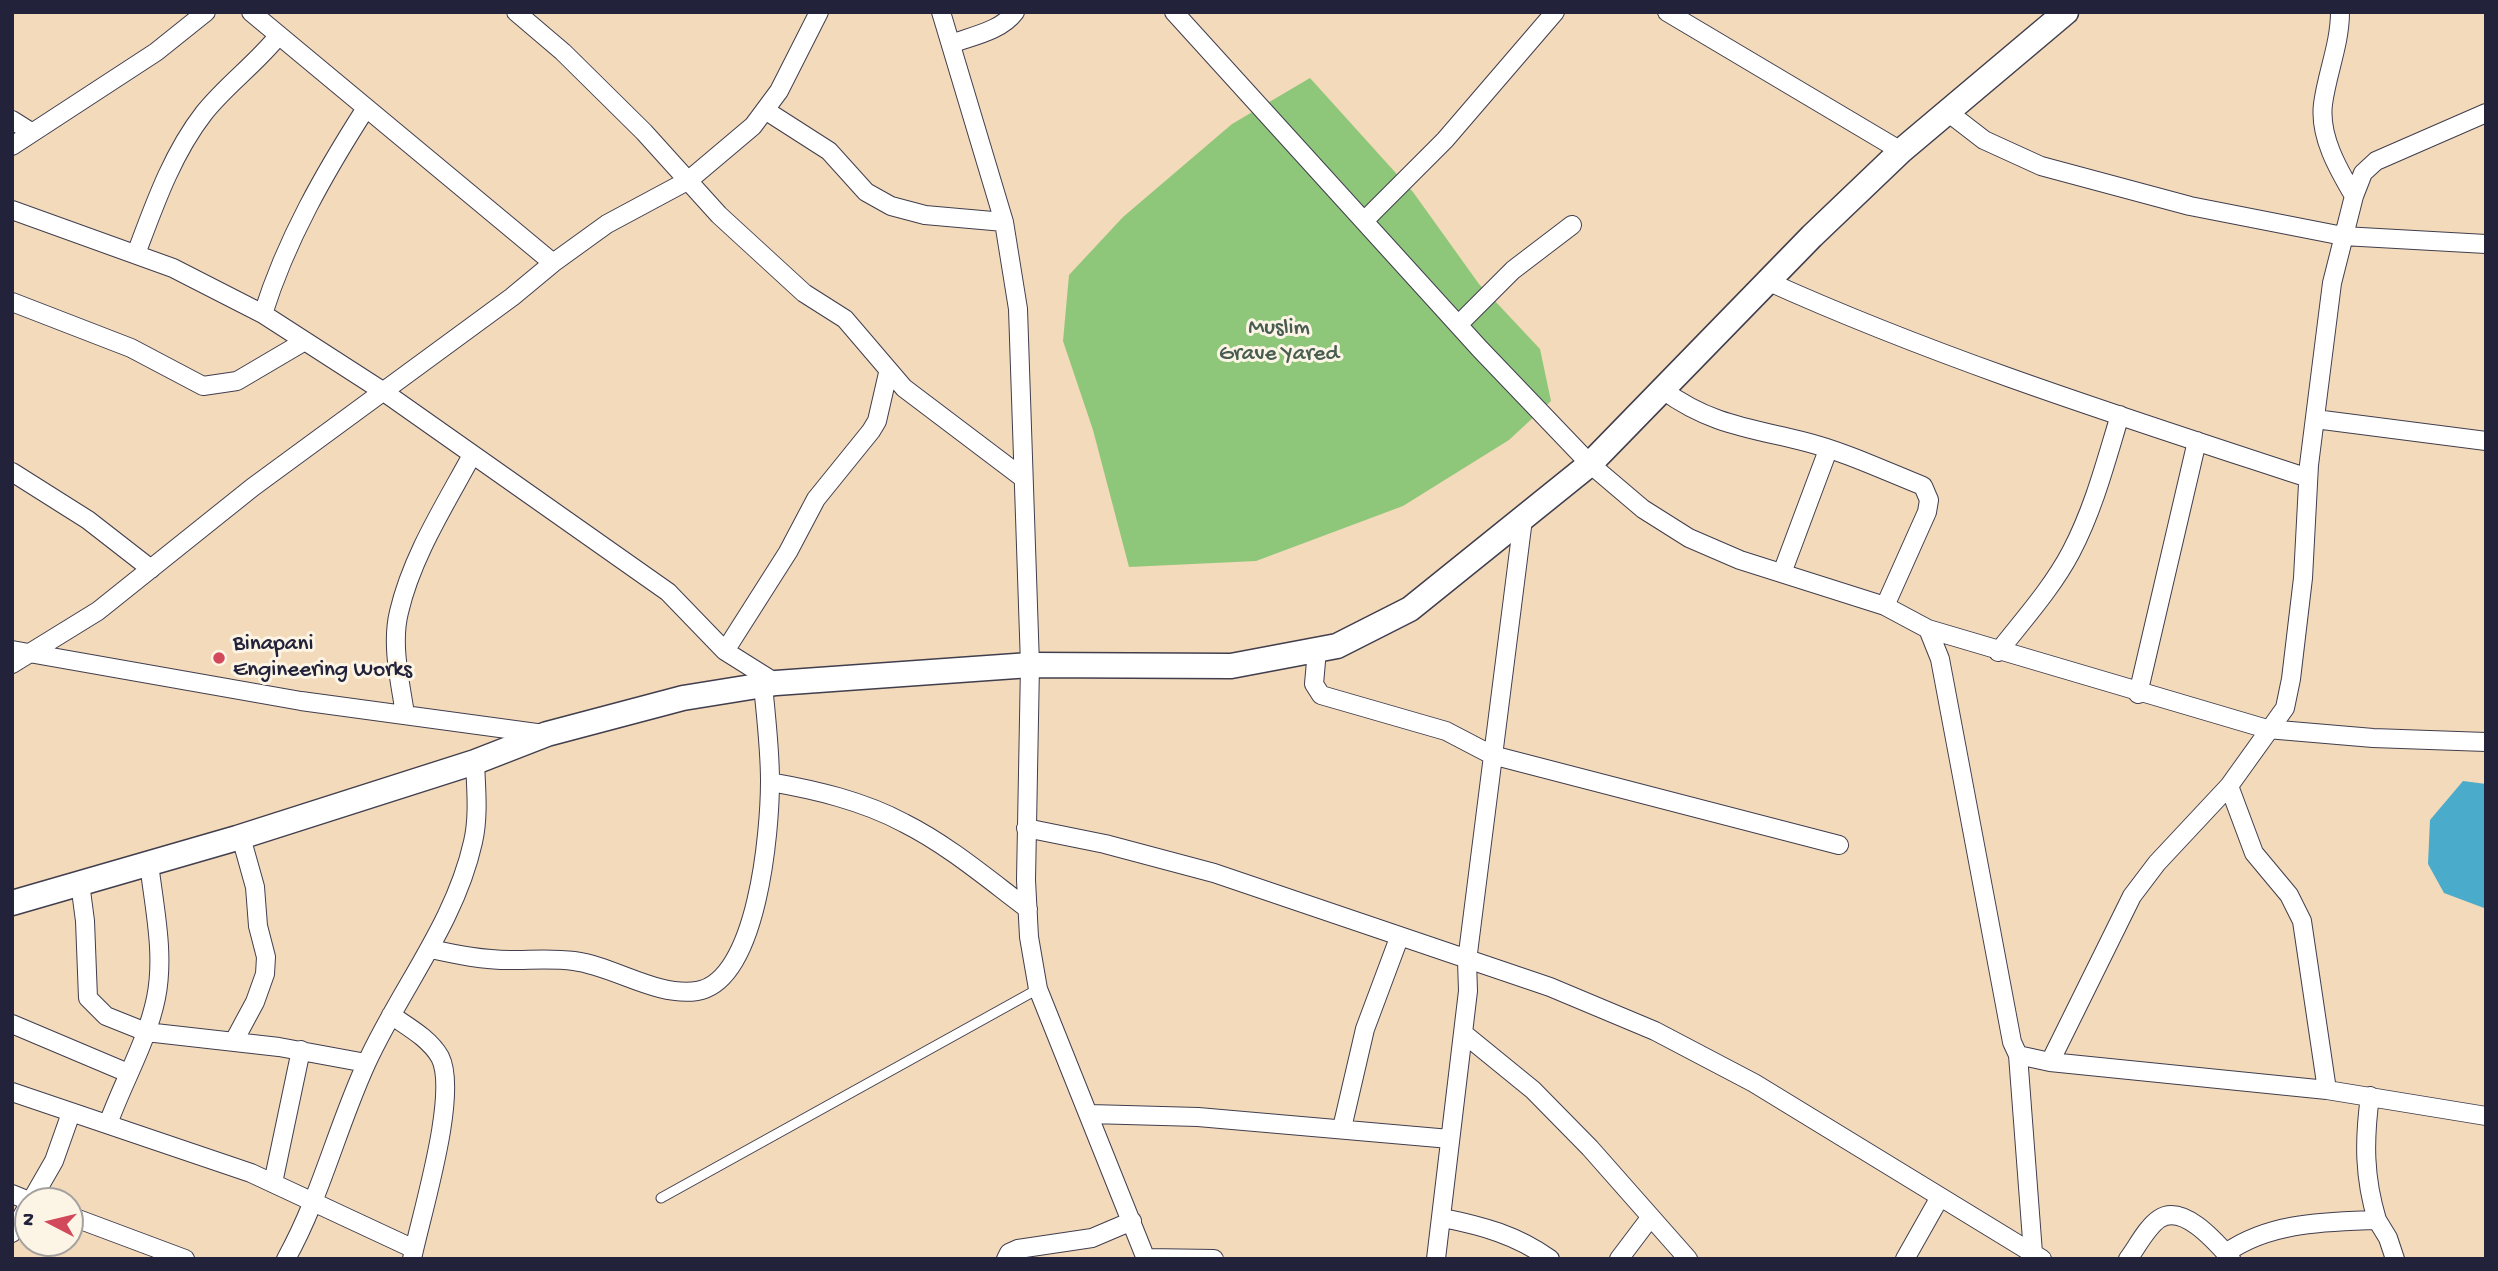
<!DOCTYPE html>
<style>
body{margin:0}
#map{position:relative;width:2498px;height:1271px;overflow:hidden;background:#f3daba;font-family:"Gochi Hand",sans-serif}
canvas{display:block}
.frame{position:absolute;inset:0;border:14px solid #22223b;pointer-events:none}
.north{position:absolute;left:14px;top:1187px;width:70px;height:70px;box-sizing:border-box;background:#fcf5e5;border:2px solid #a5a1a1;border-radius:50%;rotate:277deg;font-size:19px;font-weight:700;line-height:28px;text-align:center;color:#22223b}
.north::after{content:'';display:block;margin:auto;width:24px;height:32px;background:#d1495b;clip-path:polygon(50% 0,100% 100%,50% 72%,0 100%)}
</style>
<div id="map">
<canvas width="2498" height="1271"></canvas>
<div class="frame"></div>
<div class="north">N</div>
</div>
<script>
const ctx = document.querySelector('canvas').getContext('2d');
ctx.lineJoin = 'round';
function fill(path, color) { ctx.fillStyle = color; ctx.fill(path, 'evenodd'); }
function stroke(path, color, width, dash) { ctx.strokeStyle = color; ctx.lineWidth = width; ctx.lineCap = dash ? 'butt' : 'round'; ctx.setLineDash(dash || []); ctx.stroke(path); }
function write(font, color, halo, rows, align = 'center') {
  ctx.font = font + ' "Gochi Hand",sans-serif'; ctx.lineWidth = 6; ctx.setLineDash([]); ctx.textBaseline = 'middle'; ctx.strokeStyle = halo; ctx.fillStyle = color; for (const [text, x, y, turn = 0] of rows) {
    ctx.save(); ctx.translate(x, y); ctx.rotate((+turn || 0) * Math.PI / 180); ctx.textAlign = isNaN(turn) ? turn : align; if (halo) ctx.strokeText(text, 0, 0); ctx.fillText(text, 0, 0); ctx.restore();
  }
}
const green = new Path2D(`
 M 1310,78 L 1413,192 L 1479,284 L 1540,349 L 1551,401 L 1509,440 L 1403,506 L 1256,561 L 1129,567 L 1093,430 L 1063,341 L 1069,275 L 1123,217 L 1232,124 Z`);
const water = new Path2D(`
 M 2463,781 L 2486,784 L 2484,908 L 2444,893 L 2428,864 L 2430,820 Z`);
const lane = new Path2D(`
 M 661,1198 L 1038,989`);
const street = new Path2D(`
 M 251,12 L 553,263
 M 516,12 L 563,52 L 644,132 L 719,215 L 804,293 L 845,319 L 904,388 L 1023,478
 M 941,12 L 1004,222 L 1018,309 L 1030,665 L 1026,880 L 1029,937 L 1038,989 L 1146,1259
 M 1174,12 L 1480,349 L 1590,464 L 1643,509 L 1689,538 L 1740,560 L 1885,606 L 1928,629 L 1940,659 L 2012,1042 L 2018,1055 L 2050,1062 L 2327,1090 L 2486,1116
 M 1667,12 L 1901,151
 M 2340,12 C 2340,44 2327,73 2323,104 C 2319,136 2338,169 2354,196
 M 951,44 C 972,36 1001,31 1015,12
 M 765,110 L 829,151 L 866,192 L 891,206 L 925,215 L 1004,222
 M 1949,113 L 1984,140 L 2041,166 L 2190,206 L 2343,236 L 2486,244
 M 12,120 L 31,132
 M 12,146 L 156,52 L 206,12
 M 12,210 L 173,268 L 263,314 L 384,392 L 668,592 L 725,651
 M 1364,221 L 1445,140 L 1555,12
 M 136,254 C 154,206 172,154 204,113 C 226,85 256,64 279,35
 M 1767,281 C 1942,360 2126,418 2308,478
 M 12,302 L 131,348 L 203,386 L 237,381 L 305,341
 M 263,314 C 286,240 325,172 366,108
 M 1458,325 L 1513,270 L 1572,225
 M 1663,390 C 1709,424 1749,428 1802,441 C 1843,451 1883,470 1923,486 L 1929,500 L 1927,512 L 1885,606
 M 2315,419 L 2486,441
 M 12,472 L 88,520 L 151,569
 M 1782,573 L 1828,450
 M 1928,629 L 2267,729 L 2373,738 L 2486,742
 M 12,650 L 301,701 L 544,734
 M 1317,650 L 1314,684 L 1321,695 L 1446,731 L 1492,755 L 1839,845
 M 1998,652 C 2024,619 2052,588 2071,552 C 2094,508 2106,461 2120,415
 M 12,664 L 98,611 L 253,487 L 512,297 L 553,263 L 607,224 L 689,180 L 753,126 L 779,91 L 819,12
 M 776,683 L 725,651 L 788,552 L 816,499 L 871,431 L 877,421 L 888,373
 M 2138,694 L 2197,441
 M 405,714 C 400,681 391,644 399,612 C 412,556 445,505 472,455
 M 770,782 C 816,790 863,801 904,823 C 948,845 988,879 1028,909
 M 2229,786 L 2254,853 L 2289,895 L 2302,921 L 2327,1090
 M 1026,828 L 1105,844 L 1214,873 L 1550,987 L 1655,1031 L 1754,1083 L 2042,1259
 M 80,883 L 85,921 L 88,998 L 106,1016 L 146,1032 L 279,1047 L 366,1063
 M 431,949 C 458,955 483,960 510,960 C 532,960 552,958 574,961 C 614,966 656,997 697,991 C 758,981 770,830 770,781 C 770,749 766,717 763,685
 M 391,1015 C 408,1027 429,1038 440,1057 C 459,1094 421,1215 412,1259
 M 12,1024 L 128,1073
 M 1463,1033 L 1533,1090 L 1590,1148 L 1688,1259
 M 234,1041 L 255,1002 L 265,974 L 266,957 L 258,926 L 255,887 L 241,837
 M 2018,1055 L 2033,1253
 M 2050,1062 L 2132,896 L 2157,863 L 2229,786 L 2285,708 L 2291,679 L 2303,578 L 2309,465 L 2332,283 L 2354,196 L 2363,173 L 2376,161 L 2486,113
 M 12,1092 L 251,1173 L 414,1249
 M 2370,1096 C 2364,1141 2364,1177 2377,1220
 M 1090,1114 L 1198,1117 L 1450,1139
 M 108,1124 C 123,1082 147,1042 156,998 C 165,954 154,907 149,863
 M 1342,1128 L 1365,1029 L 1399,938
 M 273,1183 L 301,1050
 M 12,1194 L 29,1201
 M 31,1201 L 54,1161 L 71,1113
 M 70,1216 L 185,1259
 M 1443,1218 C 1483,1226 1516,1235 1550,1259
 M 12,1233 L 28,1206
 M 2226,1253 C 2270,1222 2325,1222 2377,1220 L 2388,1238 L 2395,1259
 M 1146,1258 L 1214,1259
 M 286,1259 C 321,1196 337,1127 367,1062 C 401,988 455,923 473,842 C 479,816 476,788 475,762
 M 1006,1259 L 1009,1253 L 1018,1249 L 1092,1238 L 1132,1221
 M 1436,1259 L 1468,991 L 1467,961 L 1523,519
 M 1619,1259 L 1650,1218
 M 1905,1259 L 1940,1197
 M 2128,1259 C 2137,1247 2147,1227 2159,1219 C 2183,1203 2216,1242 2231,1259`);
const secondary = new Path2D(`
 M 12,903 L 237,838 L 475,762 L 547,734 L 683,698 L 776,683 L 1030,665 L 1231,666 L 1337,646 L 1410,609 L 1590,464 L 1812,236 L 1901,151 L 2066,12`);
const markers = [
 [219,658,7,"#d1495b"]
];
const parkNames = [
 ["Muslim",1279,329],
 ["Grave Yared",1279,355]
];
const poiNames = [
 ["Binapani",233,645],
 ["Engineering Works",233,671]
];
fill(green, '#8fc77a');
fill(water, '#4babca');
stroke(lane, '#413e4e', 11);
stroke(street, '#413e4e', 20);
stroke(secondary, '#413e4e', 27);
stroke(lane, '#fff', 9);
stroke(street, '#fff', 18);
stroke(secondary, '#fff', 24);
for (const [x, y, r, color] of markers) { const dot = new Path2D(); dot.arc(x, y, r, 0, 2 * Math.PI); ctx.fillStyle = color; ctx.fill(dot); stroke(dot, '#fcf5e5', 2.5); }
write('23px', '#485c51', '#fcf5e5', parkNames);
write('23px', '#22223b', '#fcf5e5', poiNames, 'left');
</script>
